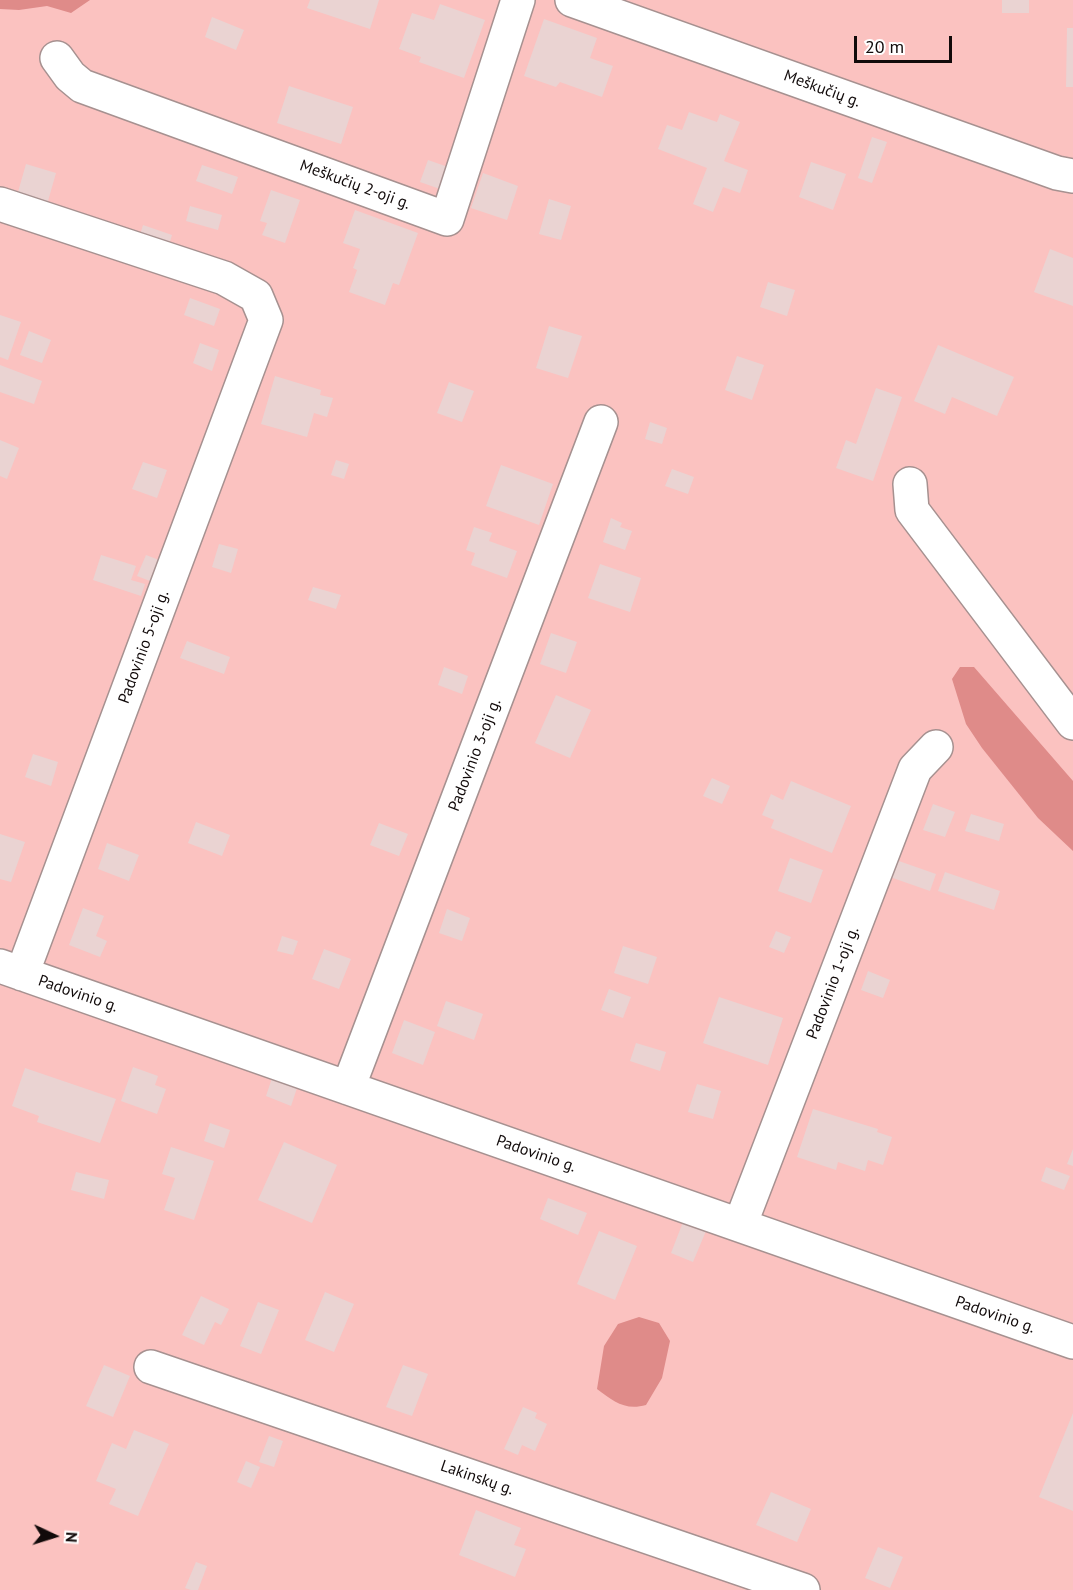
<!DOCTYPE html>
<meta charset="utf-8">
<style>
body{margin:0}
#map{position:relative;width:1073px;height:1590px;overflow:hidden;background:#fdf3f3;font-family:"PT Sans",sans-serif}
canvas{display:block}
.north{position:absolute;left:24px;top:1506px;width:60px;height:60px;-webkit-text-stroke:4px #fff;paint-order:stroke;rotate:94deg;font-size:16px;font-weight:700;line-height:24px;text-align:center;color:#110a0a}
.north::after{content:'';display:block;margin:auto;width:21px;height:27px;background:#110a0a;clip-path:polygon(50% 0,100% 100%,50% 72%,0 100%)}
.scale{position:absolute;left:854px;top:36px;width:98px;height:27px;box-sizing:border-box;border:3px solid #110a0a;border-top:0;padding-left:8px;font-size:18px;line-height:21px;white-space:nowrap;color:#110a0a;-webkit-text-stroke:4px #fff;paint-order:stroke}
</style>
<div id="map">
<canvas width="1073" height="1590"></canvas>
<div class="north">N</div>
<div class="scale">20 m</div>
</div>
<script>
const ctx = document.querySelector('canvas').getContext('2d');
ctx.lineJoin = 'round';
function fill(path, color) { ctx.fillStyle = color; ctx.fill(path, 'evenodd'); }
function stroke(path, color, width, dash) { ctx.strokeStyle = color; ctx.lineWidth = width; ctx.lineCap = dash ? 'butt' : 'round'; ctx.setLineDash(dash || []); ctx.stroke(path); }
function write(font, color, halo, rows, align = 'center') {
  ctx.font = font + ' "PT Sans",sans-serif'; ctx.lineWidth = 5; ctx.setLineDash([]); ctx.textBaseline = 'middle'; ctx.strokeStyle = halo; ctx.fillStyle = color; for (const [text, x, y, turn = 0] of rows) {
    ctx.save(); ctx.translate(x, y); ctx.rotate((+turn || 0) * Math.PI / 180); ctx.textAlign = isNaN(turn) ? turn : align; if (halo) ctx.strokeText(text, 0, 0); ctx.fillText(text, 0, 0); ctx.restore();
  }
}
const green = new Path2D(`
 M 0,0 L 1073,0 L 1073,1590 L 0,1590 Z`);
const water = new Path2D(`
 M 0,0 L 90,0 L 71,13 L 47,6 L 19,10 L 0,9 Z
 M 960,667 L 974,667 L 1073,781 L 1073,851 L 1038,818 L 982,748 L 966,724 L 952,679 Z
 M 639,1317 L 659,1323 L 670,1341 L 662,1378 L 646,1405 C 625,1411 613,1401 597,1389 L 604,1346 L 618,1324 Z`);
const building = new Path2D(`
 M 310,0 L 379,0 L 370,29 L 307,8 Z
 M 1002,0 L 1029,0 L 1029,13 L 1002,13 Z
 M 440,4 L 485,20 L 464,78 L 419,62 L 421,57 L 399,49 L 412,13 L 434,20 Z
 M 212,17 L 244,30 L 236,50 L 205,37 Z
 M 544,19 L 597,38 L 590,58 L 613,66 L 602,97 L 560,82 L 556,87 L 524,76 Z
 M 1067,28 L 1073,28 L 1073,87 L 1066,87 Z
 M 289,86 L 353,107 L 341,144 L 277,123 Z
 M 689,112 L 717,122 L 720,114 L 740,122 L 724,161 L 748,170 L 740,193 L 723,187 L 713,212 L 693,204 L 707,168 L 658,149 L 667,125 L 682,130 Z
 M 872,137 L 887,142 L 872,183 L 858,178 Z
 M 428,160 L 448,167 L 440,189 L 420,182 Z
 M 811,162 L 846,174 L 833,210 L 799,197 Z
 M 26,164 L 56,173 L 46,208 L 16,199 Z
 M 202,165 L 238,177 L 232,194 L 196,181 Z
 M 483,173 L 518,186 L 507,220 L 471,208 Z
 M 271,190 L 300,200 L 285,243 L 262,235 L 267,223 L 260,221 Z
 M 549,199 L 571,206 L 561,240 L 539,234 Z
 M 190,206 L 222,215 L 218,230 L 186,221 Z
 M 355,210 L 418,233 L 399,285 L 393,283 L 385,305 L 349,292 L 357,270 L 353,268 L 360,249 L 343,243 Z
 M 143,225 L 172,235 L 168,248 L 139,238 Z
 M 1050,249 L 1073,258 L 1073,306 L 1034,292 Z
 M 768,282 L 795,290 L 787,316 L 760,307 Z
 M 190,298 L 220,309 L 214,326 L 184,315 Z
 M 0,315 L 21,322 L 8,360 L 0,357 Z
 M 549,326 L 582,336 L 568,378 L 536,368 Z
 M 29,331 L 51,340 L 42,363 L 20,355 Z
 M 200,343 L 219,350 L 212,371 L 193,363 Z
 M 938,345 L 1014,377 L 997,416 L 952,397 L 945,414 L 914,401 Z
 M 737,356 L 764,365 L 752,400 L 725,390 Z
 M 0,365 L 42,381 L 34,404 L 0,392 Z
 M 275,376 L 321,390 L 320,395 L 333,398 L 327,417 L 314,413 L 307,437 L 261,424 Z
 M 449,382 L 474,391 L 462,422 L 437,413 Z
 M 876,388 L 902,397 L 873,481 L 836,468 L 846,440 L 856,444 Z
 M 650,422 L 667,428 L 662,444 L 645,439 Z
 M 0,440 L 19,448 L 7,479 L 0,476 Z
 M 336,460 L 349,464 L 344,479 L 331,475 Z
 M 143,462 L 167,470 L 157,498 L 132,489 Z
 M 501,465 L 553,484 L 539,525 L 486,506 Z
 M 672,469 L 694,477 L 688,494 L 665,486 Z
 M 611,518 L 622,523 L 620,527 L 632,531 L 625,550 L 603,542 Z
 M 474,527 L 492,533 L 489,541 L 517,551 L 507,578 L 471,565 L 475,553 L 466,550 Z
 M 219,544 L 238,549 L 231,573 L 212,567 Z
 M 101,555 L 136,566 L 131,580 L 145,584 L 141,596 L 93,580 Z
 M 146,555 L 159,560 L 150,581 L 137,576 Z
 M 600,564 L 641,578 L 630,612 L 588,598 Z
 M 313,587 L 341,595 L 336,609 L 308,600 Z
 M 551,633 L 577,642 L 566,673 L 540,664 Z
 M 187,641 L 230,657 L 224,674 L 180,658 Z
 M 444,667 L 468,676 L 462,694 L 438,685 Z
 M 556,695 L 591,710 L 570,758 L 535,743 Z
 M 33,754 L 58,762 L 51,786 L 25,777 Z
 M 712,778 L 730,786 L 722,804 L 703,796 Z
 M 791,781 L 851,806 L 832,853 L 771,828 L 774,820 L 762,815 L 771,794 L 783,800 Z
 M 933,804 L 955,812 L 945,837 L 923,830 Z
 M 971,814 L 1004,824 L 999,841 L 965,831 Z
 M 196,822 L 230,835 L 222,856 L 188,843 Z
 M 379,823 L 408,834 L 399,856 L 370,845 Z
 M 0,834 L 25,842 L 11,882 L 0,879 Z
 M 107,843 L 139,855 L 129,881 L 98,869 Z
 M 790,858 L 823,870 L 811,903 L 778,891 Z
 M 896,860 L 936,874 L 930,891 L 890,877 Z
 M 945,872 L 1000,891 L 994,910 L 938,891 Z
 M 83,908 L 104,916 L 96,936 L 107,941 L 100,957 L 69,945 Z
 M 447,909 L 470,918 L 462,941 L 439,933 Z
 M 776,931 L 791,937 L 784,953 L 769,947 Z
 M 282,936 L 298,941 L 293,955 L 277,951 Z
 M 623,946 L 657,957 L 648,984 L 614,973 Z
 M 324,949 L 351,959 L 339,989 L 312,979 Z
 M 868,971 L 890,980 L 883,998 L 861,990 Z
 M 609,989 L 631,997 L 623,1018 L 601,1010 Z
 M 719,997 L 783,1018 L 768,1065 L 703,1043 Z
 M 446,1001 L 483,1014 L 474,1040 L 437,1026 Z
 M 404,1020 L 435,1032 L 423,1065 L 392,1053 Z
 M 636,1043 L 666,1052 L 660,1071 L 630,1061 Z
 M 133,1067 L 158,1076 L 155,1085 L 166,1089 L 157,1114 L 121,1101 Z
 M 25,1068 L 116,1099 L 100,1143 L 37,1122 L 39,1116 L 12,1106 Z
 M 272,1078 L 297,1088 L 291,1106 L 266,1096 Z
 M 697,1084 L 721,1091 L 713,1119 L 688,1112 Z
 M 813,1109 L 878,1129 L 877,1132 L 892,1137 L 883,1165 L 868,1160 L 865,1171 L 838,1162 L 836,1170 L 797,1157 Z
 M 210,1123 L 230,1130 L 224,1148 L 204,1141 Z
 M 284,1142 L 337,1165 L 312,1223 L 258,1200 Z
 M 171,1147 L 214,1161 L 194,1220 L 164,1210 L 175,1178 L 162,1174 Z
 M 1073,1149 L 1073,1166 L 1067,1164 Z
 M 1046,1167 L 1070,1176 L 1064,1190 L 1041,1181 Z
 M 76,1172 L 109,1180 L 104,1199 L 71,1190 Z
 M 548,1198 L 587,1213 L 578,1235 L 540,1219 Z
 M 683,1222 L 706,1231 L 693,1262 L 671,1253 Z
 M 599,1231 L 637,1246 L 615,1300 L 577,1284 Z
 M 325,1292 L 354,1304 L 334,1352 L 305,1340 Z
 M 201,1296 L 229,1309 L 221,1325 L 215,1322 L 204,1345 L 182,1335 Z
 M 258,1302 L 279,1310 L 261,1354 L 240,1346 Z
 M 104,1365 L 130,1376 L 113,1417 L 86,1406 Z
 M 403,1365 L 428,1374 L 412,1416 L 386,1407 Z
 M 523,1407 L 537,1413 L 535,1418 L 547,1424 L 535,1451 L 522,1445 L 518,1455 L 504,1449 Z
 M 1073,1413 L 1073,1511 L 1039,1497 Z
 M 134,1430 L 169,1444 L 138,1516 L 109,1504 L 116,1489 L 96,1481 L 112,1443 L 126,1449 Z
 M 269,1436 L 283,1441 L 274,1467 L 259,1462 Z
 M 246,1461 L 260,1467 L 251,1488 L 237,1482 Z
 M 771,1492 L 811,1509 L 797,1542 L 756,1525 Z
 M 476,1510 L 521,1528 L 514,1545 L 526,1549 L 515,1577 L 459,1555 Z
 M 878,1547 L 903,1557 L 890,1588 L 865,1578 Z
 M 196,1562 L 207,1566 L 198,1590 L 191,1590 L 185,1588 Z`);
const minor = new Path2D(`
 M 572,0 L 1057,173 L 1073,176
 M 57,58 L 70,76 L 82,86 L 447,219 L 518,0
 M 0,204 L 224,278 L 256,296 L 266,320 L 22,974
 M 910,484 L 912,510 L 1073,723
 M 0,966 L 1073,1342
 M 348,1088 L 601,422
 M 740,1225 L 915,769 L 936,747
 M 151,1367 L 803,1590`);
const streetNames = [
 ["Meškučių g.",822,89,20],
 ["Meškučių 2-oji g.",355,185,20],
 ["Padovinio 5-oji g.",144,647,-70],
 ["Padovinio 3-oji g.",475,755,-69],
 ["Padovinio 1-oji g.",833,983,-69],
 ["Padovinio g.",78,994,19],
 ["Padovinio g.",536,1154,19],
 ["Padovinio g.",995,1315,19],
 ["Lakinskų g.",477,1478,19]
];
fill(green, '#fbc2c0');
fill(water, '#df8b89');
fill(building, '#ead3d2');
stroke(minor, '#a69190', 36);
stroke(minor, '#fff', 33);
write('16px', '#110a0a', '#fff', streetNames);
</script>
